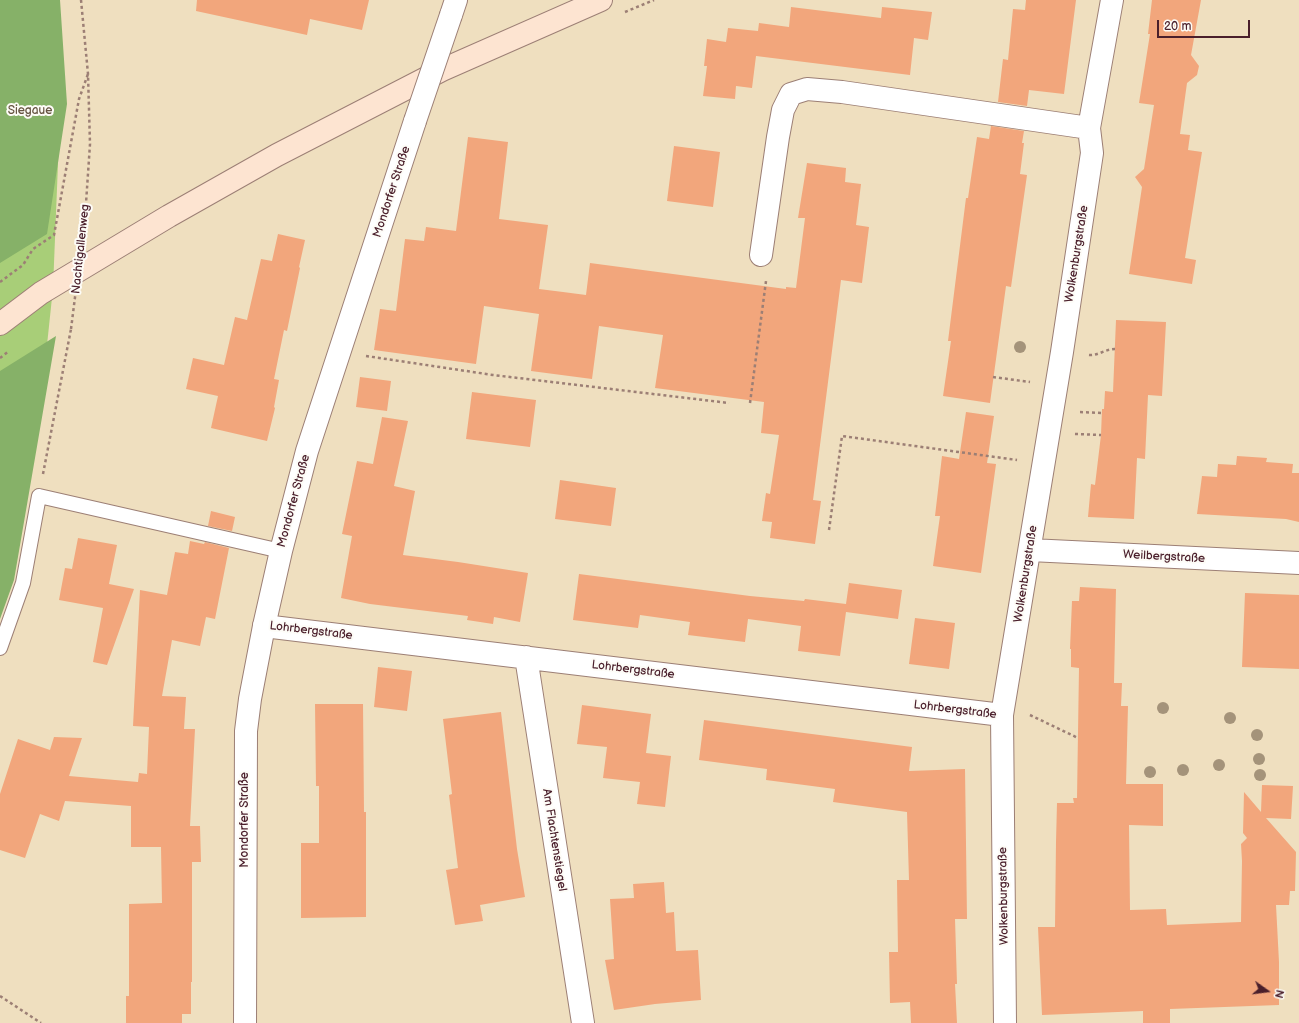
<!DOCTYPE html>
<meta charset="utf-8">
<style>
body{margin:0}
#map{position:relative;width:1299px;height:1023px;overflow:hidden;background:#efdfbf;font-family:"Balsamiq Sans",sans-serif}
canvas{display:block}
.north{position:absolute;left:1247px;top:971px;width:40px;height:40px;-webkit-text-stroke:3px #fdfcf7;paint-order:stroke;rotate:104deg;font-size:11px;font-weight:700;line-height:16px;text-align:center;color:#4a1f2b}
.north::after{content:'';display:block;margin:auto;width:14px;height:18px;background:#4a1f2b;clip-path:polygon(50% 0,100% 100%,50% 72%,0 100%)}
.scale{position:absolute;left:1157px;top:20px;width:93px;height:18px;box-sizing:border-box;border:2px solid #4a1f2b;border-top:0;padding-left:5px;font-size:12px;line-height:14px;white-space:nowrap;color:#4a1f2b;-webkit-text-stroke:3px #fdfcf7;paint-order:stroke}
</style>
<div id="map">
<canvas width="1299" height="1023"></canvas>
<div class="north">N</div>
<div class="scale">20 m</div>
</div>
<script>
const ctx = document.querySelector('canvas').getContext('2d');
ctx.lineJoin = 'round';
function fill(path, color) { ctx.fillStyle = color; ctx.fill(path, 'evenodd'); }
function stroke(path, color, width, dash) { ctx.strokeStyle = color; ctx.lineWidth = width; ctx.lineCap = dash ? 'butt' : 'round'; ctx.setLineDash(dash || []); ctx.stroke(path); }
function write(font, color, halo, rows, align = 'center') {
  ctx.font = font + ' "Balsamiq Sans",sans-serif'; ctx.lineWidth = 4; ctx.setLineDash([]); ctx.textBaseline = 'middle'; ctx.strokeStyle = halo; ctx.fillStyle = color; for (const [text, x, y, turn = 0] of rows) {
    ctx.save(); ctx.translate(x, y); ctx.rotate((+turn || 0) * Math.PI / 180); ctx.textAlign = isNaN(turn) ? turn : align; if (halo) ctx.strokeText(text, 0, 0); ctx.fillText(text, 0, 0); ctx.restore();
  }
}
const green = new Path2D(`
 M 0,0 L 61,89 L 53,288 L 37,440 L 0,577 Z`);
const forest = new Path2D(`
 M 0,0 L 60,0 L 67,104 L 47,234 L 0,263 Z
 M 56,336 L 14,580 L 0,619 L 0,371 Z`);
const building = new Path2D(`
 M 197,0 L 369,0 L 362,30 L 310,19 L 307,35 L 196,11 Z
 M 1026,0 L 1076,0 L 1064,94 L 1029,90 L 1027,106 L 998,102 L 1003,59 L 1008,60 L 1013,9 L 1025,10 Z
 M 1152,0 L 1201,0 L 1191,55 L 1199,66 L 1197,75 L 1187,83 L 1180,134 L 1190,135 L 1188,150 L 1202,152 L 1185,258 L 1196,260 L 1192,284 L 1129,274 L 1142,187 L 1135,177 L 1144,169 L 1154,105 L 1139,103 L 1150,34 L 1148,34 Z
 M 791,7 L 881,18 L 882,7 L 932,12 L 928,40 L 914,38 L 910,75 L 756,56 L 752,88 L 736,86 L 735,99 L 703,96 L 707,66 L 704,66 L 707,39 L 726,42 L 728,28 L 758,31 L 759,23 L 789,27 Z
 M 991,126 L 1024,131 L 1022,143 L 1024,143 L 1020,174 L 1027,175 L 1011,287 L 1006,286 L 990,403 L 943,396 L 951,341 L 948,341 L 966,198 L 968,198 L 977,137 L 989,139 Z
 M 468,137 L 508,142 L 499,219 L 548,225 L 539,289 L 563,292 L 586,295 L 590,263 L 786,289 L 786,287 L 796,288 L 805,218 L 798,218 L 807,163 L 846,168 L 845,182 L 861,184 L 856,225 L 869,227 L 862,283 L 841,280 L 813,500 L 821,501 L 815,544 L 770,538 L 772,522 L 762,521 L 766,493 L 770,494 L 779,435 L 761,433 L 764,402 L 655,388 L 663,335 L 599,326 L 592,379 L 531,371 L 539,314 L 484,306 L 476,364 L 374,350 L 380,309 L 396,311 L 405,239 L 424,241 L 426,227 L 456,231 Z
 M 674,146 L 720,152 L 713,207 L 667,201 Z
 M 278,234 L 305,240 L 299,267 L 300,268 L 287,331 L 284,330 L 274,379 L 279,380 L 274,407 L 275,408 L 267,441 L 211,428 L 218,396 L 186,389 L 193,358 L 224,365 L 235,317 L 247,320 L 261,259 L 272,261 Z
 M 1116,320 L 1166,322 L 1162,396 L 1148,395 L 1145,459 L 1137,458 L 1134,519 L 1088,517 L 1091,484 L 1095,485 L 1101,435 L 1102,409 L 1104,409 L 1105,391 L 1113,392 Z
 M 360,377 L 391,381 L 387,411 L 356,407 Z
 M 472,392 L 536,400 L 530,447 L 466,439 Z
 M 966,412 L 994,416 L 987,463 L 996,464 L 981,573 L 933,566 L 940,516 L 935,516 L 942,456 L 959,459 Z
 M 382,417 L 408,421 L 394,486 L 415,491 L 403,555 L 458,562 L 528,573 L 520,622 L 494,617 L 493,624 L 467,620 L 468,616 L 370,604 L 341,598 L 352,536 L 342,534 L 357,461 L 373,464 Z
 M 1237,456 L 1267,458 L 1266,462 L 1293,464 L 1292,473 L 1299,473 L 1299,522 L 1286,519 L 1197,514 L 1202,476 L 1217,477 L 1218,464 L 1236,465 Z
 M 560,480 L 616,488 L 611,526 L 555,519 Z
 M 211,511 L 235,517 L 232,531 L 208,526 Z
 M 78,538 L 117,545 L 109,584 L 134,589 L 107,665 L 93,662 L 103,608 L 59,600 L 65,568 L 72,569 Z
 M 190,541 L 204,544 L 205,542 L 229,548 L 215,619 L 206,617 L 200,646 L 172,640 L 162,696 L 186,697 L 184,729 L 195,729 L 190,826 L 200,826 L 201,862 L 192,862 L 192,982 L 191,982 L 191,1014 L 182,1014 L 182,1023 L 126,1023 L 126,996 L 129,996 L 129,904 L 162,903 L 161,847 L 131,847 L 131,806 L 65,801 L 59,821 L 40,814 L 25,858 L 0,850 L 0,794 L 18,739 L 50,750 L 54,737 L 82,738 L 69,776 L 138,782 L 139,773 L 147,774 L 149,727 L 133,726 L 140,590 L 167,595 L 175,552 L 188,554 Z
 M 579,574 L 750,596 L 804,601 L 805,599 L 846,604 L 849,583 L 902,590 L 898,619 L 846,612 L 840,656 L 798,651 L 801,626 L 748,619 L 745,642 L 688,635 L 690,622 L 640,615 L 638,628 L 573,620 Z
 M 1080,587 L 1116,589 L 1114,683 L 1122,683 L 1121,706 L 1128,706 L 1126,784 L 1163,784 L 1163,826 L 1129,825 L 1130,910 L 1166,909 L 1167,925 L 1241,922 L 1242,861 L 1241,844 L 1247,838 L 1243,833 L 1244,792 L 1261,812 L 1262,785 L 1293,786 L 1291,819 L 1266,818 L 1296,852 L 1295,891 L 1290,891 L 1289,905 L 1276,905 L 1279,962 L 1279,1005 L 1170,1009 L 1170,1023 L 1143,1023 L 1143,1011 L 1042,1015 L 1038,927 L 1055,927 L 1056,842 L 1057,803 L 1074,803 L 1073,798 L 1077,798 L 1079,668 L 1071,667 L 1071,649 L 1070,649 L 1072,601 L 1079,601 Z
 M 1245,593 L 1299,595 L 1299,669 L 1242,667 Z
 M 915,618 L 955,623 L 949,669 L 909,664 Z
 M 378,667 L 412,671 L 407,711 L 374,707 Z
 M 315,704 L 363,704 L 364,812 L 366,812 L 366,917 L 301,918 L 301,843 L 319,843 L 319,786 L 316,786 Z
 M 582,705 L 651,714 L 646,753 L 671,756 L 665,807 L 637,804 L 640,782 L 603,778 L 607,747 L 577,744 Z
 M 501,712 L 517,849 L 525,897 L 480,905 L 483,921 L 455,925 L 446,870 L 458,868 L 449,795 L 452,794 L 443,719 Z
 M 704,720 L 912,747 L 909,771 L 965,769 L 967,919 L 955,919 L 957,984 L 955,984 L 957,1023 L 911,1023 L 910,1002 L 890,1003 L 889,952 L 898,952 L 897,880 L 909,880 L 907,812 L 833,802 L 835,789 L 766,780 L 767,769 L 699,760 Z
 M 664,882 L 666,913 L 674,912 L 676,951 L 698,950 L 701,1000 L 655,1004 L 614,1010 L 605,960 L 614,959 L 610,899 L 634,898 L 633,884 Z`);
const path = new Path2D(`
 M 81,0 L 88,74 L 90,144 L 85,218
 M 625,12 L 654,0
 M 0,282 L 23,265 L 33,249 L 54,235 L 79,99 L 88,74
 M 1089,355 C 1098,356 1105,349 1115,349
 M 366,356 L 493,375 L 729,403
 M 0,358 L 9,351
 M 993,377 L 1030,382
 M 750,403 L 766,281
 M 1080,412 L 1102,413
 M 1075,434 L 1101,435
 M 43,474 L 71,329
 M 829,530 L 842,436 L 1017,460
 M 1030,715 L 1078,738
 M 0,996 L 41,1023`);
const service = new Path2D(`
 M 0,648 L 23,583 L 39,496 L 281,551`);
const minor = new Path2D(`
 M 761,255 L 778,137 L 783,110 L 791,94 L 807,89 L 842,92 L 1089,128
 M 1030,550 L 1299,563
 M 264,626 L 1002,715
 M 526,657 L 583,1023
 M 1005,1023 L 1002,715 L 1062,352 L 1092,153 L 1089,128 L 1112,0`);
const tertiary = new Path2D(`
 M 451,15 L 456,0
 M 245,1023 L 246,731 L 250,699 L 264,626 L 281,551 L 307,451 L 415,121`);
const secondary = new Path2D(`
 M 0,324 L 41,293 L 169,216 L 277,155 L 442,70 L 601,0`);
const pathBridge = new Path2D(`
 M 71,329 L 85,218`);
const tertiaryBridge = new Path2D(`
 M 415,121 L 451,15`);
const trees = [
 [1020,347],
 [1163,708],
 [1230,718],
 [1257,735],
 [1259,759],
 [1219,765],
 [1183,770],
 [1150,772],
 [1260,775]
];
const parkNames = [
 ["Siegaue",30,111]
];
const streetNames = [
 ["Mondorfer Straße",392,192,-72],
 ["Nachtigallenweg",81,249,-84],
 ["Wolkenburgstraße",1077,254,-81],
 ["Mondorfer Straße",294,501,-75],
 ["Weilbergstraße",1164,557,3],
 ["Wolkenburgstraße",1026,574,-81],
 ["Lohrbergstraße",311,631,7],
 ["Lohrbergstraße",633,670,7],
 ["Lohrbergstraße",955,710,7],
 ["Mondorfer Straße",245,820,-90],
 ["Am Flachtenstiegel",554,840,81],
 ["Wolkenburgstraße",1004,896,-91]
];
fill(green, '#a8ce78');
fill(forest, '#86b168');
fill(building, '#f2a67c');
stroke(service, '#9c7f75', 16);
stroke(minor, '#9c7f75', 24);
stroke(tertiary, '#9c7f75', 24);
stroke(secondary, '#9c7f75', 24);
stroke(path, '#9c7f75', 2.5, [3, 3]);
stroke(service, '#fff', 14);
stroke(minor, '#fff', 22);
stroke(tertiary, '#fff', 22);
stroke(secondary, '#fde4d1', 22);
stroke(tertiaryBridge, '#9c7f75', 24, []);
stroke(pathBridge, '#9c7f75', 2.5, [3, 3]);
stroke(tertiaryBridge, '#fff', 22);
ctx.fillStyle = '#a4937a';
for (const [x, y] of trees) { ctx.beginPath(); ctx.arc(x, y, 6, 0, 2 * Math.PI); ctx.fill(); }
write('12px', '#665442', '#fdfcf7', parkNames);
write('12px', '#4a1f2b', '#fdfcf7', streetNames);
</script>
